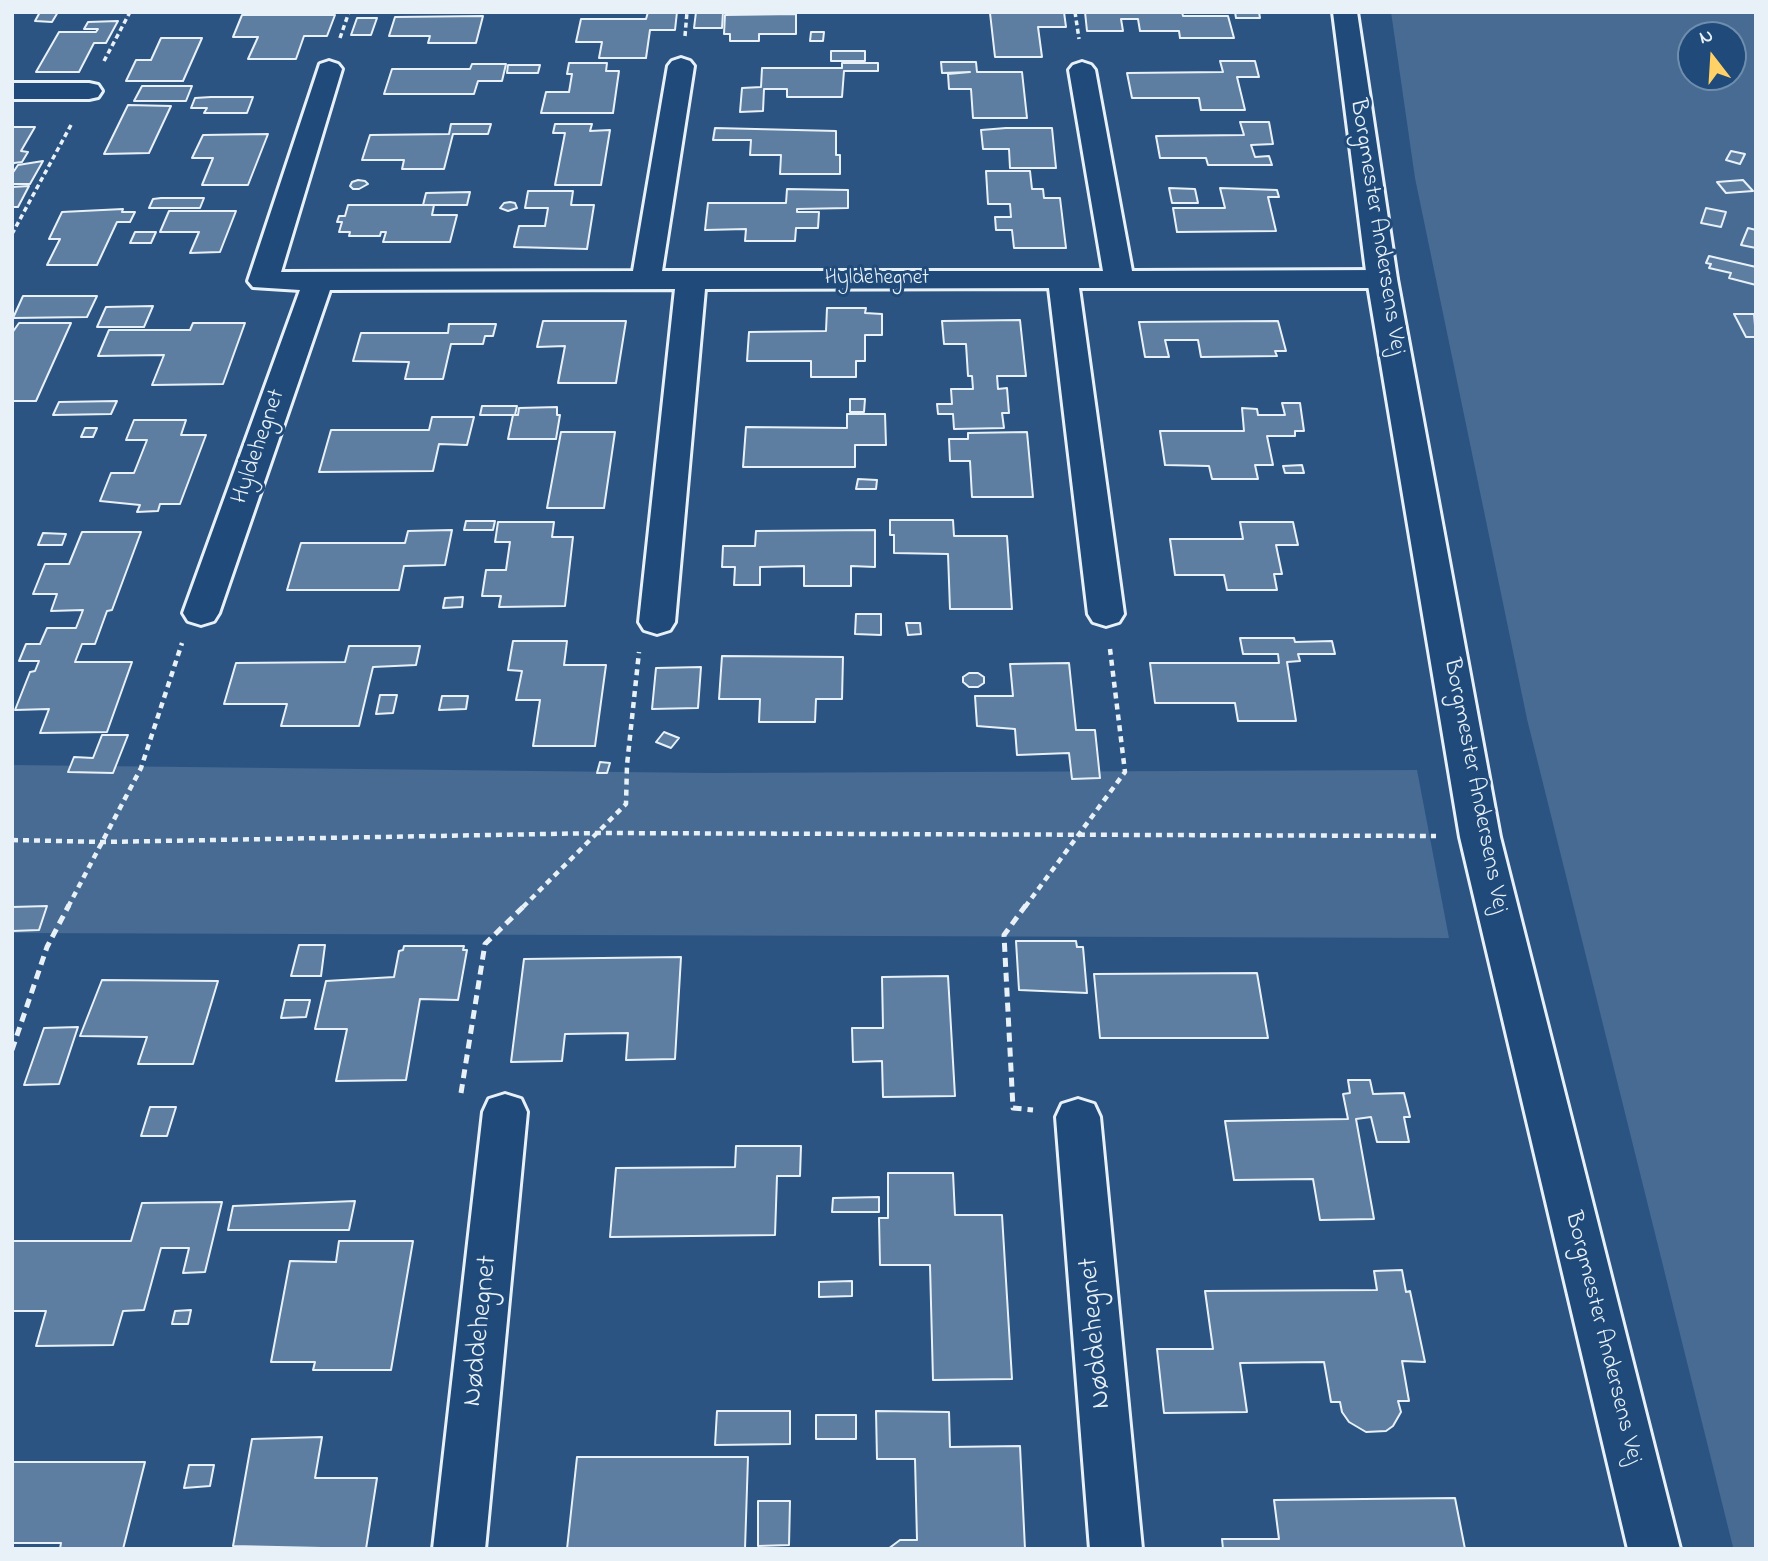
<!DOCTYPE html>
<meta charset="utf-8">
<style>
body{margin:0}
#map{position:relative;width:1768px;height:1561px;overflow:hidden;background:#2b5482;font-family:"Indie Flower",sans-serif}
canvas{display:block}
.frame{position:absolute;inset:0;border:14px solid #e8f1f8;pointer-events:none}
.north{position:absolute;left:1677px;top:21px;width:70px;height:70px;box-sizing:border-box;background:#1f4a7a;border:2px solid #6f8dac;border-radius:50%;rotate:343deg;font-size:19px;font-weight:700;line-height:28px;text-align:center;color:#e8f1f8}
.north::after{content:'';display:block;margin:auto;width:24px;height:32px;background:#ffd166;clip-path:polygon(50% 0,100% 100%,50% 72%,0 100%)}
</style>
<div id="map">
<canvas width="1768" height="1561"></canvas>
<div class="frame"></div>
<div class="north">N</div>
</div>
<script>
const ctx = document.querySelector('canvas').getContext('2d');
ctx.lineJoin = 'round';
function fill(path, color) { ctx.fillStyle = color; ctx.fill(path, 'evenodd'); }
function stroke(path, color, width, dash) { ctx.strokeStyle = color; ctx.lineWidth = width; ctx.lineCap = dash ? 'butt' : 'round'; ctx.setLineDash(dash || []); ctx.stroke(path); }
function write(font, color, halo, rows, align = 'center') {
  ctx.font = font + ' "Indie Flower",sans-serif'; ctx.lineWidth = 6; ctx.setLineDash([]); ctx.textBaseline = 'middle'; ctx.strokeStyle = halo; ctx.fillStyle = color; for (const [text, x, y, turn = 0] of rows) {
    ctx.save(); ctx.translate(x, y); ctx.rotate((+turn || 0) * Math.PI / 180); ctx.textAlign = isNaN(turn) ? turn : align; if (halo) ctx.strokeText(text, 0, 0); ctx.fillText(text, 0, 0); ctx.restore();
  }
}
const green = new Path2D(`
 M 1391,12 L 1756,12 L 1756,1549 L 1733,1547 L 1527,719 L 1415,178 ZM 1691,35 L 1733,35 L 1733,77 L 1691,77 Z
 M 12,765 L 712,773 L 1417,770 L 1449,938 L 12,933 Z`);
const building = new Path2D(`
 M 40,12 L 58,12 L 52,22 L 35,21 Z
 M 648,12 L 677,12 L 675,30 L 650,30 L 646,58 L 599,58 L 602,42 L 576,42 L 581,19 L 646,19 Z
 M 696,12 L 723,12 L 722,28 L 694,28 Z
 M 1064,12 L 1066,27 L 1038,27 L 1042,57 L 995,57 L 990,13 Z
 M 1085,12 L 1182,12 L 1183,16 L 1228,16 L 1234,38 L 1180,38 L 1179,31 L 1140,31 L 1138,19 L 1121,19 L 1123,31 L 1087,31 Z
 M 1235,12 L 1259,12 L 1260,18 L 1236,18 Z
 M 796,14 L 796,34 L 759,34 L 759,41 L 730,41 L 730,34 L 724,34 L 725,15 Z
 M 242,15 L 335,15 L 327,36 L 304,36 L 296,59 L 248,59 L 258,37 L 233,37 Z
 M 483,16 L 476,43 L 428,43 L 430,36 L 389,36 L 395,17 Z
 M 357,18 L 377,18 L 371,35 L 351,35 Z
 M 118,21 L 106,43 L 94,43 L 79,72 L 36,72 L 59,32 L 96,32 L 98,29 L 84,29 L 88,22 Z
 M 811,32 L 824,32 L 823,41 L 810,41 Z
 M 161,38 L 202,38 L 183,81 L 126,81 L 136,60 L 151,60 Z
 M 831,51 L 865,51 L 865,61 L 831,61 Z
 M 1220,61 L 1255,61 L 1259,77 L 1237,77 L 1245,110 L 1201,110 L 1199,98 L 1132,98 L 1127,73 L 1223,72 Z
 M 941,62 L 976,62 L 977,72 L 1022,72 L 1027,118 L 973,118 L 971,89 L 949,89 L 948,74 L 970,72 L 942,73 Z
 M 569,63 L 607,63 L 606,71 L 619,71 L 613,113 L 541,113 L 546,92 L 569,92 L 572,74 L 567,74 Z
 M 842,63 L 878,63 L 878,71 L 844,71 L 842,97 L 787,97 L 787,89 L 764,89 L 763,111 L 740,112 L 742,88 L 761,87 L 762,68 L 842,68 Z
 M 472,64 L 506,64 L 502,81 L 478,81 L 474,94 L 384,94 L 392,69 L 470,69 Z
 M 508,65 L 540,65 L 538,73 L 507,73 Z
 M 142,86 L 192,86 L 186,101 L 134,101 Z
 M 211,97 L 253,97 L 247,113 L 204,113 L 207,108 L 191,108 L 195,98 Z
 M 128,105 L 171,106 L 149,153 L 104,154 Z
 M 1240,122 L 1269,122 L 1273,144 L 1251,145 L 1255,157 L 1269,156 L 1272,165 L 1208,165 L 1206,158 L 1160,158 L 1156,136 L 1244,135 Z
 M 451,124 L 491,124 L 488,134 L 453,134 L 444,169 L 402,169 L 404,160 L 362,160 L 370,135 L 449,134 Z
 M 555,124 L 592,124 L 590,131 L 610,130 L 601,185 L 555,185 L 565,133 L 553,133 Z
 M 12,127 L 35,127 L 21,151 L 28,152 L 22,162 L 14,163 L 12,166 Z
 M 715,128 L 836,131 L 836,155 L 840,155 L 840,174 L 780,174 L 781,155 L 750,155 L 751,140 L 713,140 Z
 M 1006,128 L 1052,128 L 1056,168 L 1010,168 L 1009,149 L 983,149 L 981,130 Z
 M 268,134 L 248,185 L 202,185 L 213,158 L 192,158 L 203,135 Z
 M 1731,151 L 1745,154 L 1740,164 L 1726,160 Z
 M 43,161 L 30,184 L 12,184 L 12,174 L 18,165 Z
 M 986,171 L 1030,171 L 1032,189 L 1043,189 L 1044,198 L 1060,198 L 1066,248 L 1014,248 L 1012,230 L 996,230 L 995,217 L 1011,217 L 1010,204 L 988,204 Z
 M 358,180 L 365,181 L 368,184 L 359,189 L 353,189 L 350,186 L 352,182 Z
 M 1743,180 L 1753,191 L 1726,193 L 1717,182 Z
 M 29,186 L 18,207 L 12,207 L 12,187 Z
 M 1169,188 L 1195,189 L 1198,203 L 1172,203 Z
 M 1220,188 L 1277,190 L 1279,197 L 1268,197 L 1276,231 L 1177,232 L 1173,208 L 1225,208 Z
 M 787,189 L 848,190 L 848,208 L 797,209 L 797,212 L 819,212 L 818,228 L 796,228 L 795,241 L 745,241 L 746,229 L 705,230 L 708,203 L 786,203 Z
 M 528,191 L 573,191 L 571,205 L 594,205 L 587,249 L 514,247 L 519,226 L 545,226 L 548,208 L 525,208 Z
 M 470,192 L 467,205 L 423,205 L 426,193 Z
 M 161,198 L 204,198 L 200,208 L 149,208 L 153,199 Z
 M 510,202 L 515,203 L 517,208 L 508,211 L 500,208 L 504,203 Z
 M 348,205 L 434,205 L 432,215 L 457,215 L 450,242 L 383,242 L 386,232 L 381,232 L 380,236 L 349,236 L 350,232 L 339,232 L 342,222 L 337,222 L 339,216 L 345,216 Z
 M 1706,208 L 1726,212 L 1721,227 L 1701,223 Z
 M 123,209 L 122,212 L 135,212 L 130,222 L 117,222 L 97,265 L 47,265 L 60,239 L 49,239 L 62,212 Z
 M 169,211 L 236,211 L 220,252 L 190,253 L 199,232 L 160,232 Z
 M 1748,228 L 1756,230 L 1756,248 L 1741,245 Z
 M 135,232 L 156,232 L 151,243 L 130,243 Z
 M 1709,256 L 1756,267 L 1756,285 L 1729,278 L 1731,273 L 1709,268 L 1711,264 L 1706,263 Z
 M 23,296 L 97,296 L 87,317 L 13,318 Z
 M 153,306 L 144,327 L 97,327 L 106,307 Z
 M 827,308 L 866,308 L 865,313 L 882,314 L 882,335 L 865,335 L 865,361 L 856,361 L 856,377 L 811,377 L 811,361 L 747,361 L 749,332 L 826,331 Z
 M 1734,314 L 1754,314 L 1756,337 L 1746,337 Z
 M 1020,320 L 1026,376 L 997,376 L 998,389 L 1007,388 L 1009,413 L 1002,413 L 1004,428 L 954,429 L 953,414 L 938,414 L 937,404 L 952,404 L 951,389 L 973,389 L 972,376 L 968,376 L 966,344 L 944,344 L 942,321 Z
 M 543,321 L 626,321 L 616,383 L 558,383 L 565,346 L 537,347 Z
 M 1278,321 L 1286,351 L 1275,351 L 1277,356 L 1201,357 L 1198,340 L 1165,340 L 1169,357 L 1145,357 L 1139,322 Z
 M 19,323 L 71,323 L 36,401 L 12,401 L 12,333 Z
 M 193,323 L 245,323 L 223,384 L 152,385 L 164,355 L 98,356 L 109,330 L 190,330 Z
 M 449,324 L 496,324 L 493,336 L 485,336 L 483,344 L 451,344 L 443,379 L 405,379 L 409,362 L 353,361 L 361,333 L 448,333 Z
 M 850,399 L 865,399 L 864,412 L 850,412 Z
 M 117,401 L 111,414 L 53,415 L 59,402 Z
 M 1282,403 L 1300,403 L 1304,431 L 1295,431 L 1295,436 L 1267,436 L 1273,465 L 1255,465 L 1258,479 L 1212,479 L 1209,466 L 1165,465 L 1160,431 L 1244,431 L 1242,408 L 1257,409 L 1258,415 L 1285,415 Z
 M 482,406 L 517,406 L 515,415 L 480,415 Z
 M 557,407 L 557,415 L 560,415 L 556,439 L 508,439 L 513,415 L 518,415 L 519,408 Z
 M 847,414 L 885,414 L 886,445 L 855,445 L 855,467 L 743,467 L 746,427 L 847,428 Z
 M 432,417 L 474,417 L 467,445 L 439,444 L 433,471 L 319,472 L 331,430 L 429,430 Z
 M 134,420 L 186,420 L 181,435 L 206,435 L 180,504 L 160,504 L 158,511 L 137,512 L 140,505 L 100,501 L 111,473 L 134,473 L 147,440 L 126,440 Z
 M 85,428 L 97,428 L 93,437 L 81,437 Z
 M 561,432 L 615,432 L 604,508 L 547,508 Z
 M 1027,432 L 1033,497 L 972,497 L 970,461 L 950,461 L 949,439 L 968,439 L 968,433 Z
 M 1302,465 L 1304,473 L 1285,473 L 1283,466 Z
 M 858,479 L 877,480 L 876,489 L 856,489 Z
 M 890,520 L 953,520 L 954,536 L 1007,536 L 1012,609 L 950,609 L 948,554 L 894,553 L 894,535 L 890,535 Z
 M 466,521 L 495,521 L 493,530 L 464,530 Z
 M 498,522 L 554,522 L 552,537 L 573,537 L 565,606 L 499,607 L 501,596 L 482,596 L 486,570 L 506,570 L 510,542 L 495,542 Z
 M 1240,522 L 1293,522 L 1298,545 L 1276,545 L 1282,574 L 1274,574 L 1277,590 L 1227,590 L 1224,575 L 1175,575 L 1170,539 L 1243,539 Z
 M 452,530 L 445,565 L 404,566 L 399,590 L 287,590 L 301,543 L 405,543 L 408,531 Z
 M 875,530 L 875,567 L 851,566 L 851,586 L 804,586 L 804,566 L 760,567 L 760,585 L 734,585 L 735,567 L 722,567 L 723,546 L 755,546 L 756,531 Z
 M 82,532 L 141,532 L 112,610 L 107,611 L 95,644 L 82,644 L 75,662 L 132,662 L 107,732 L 40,733 L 49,709 L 15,710 L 30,672 L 35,671 L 39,661 L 19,661 L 26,644 L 40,644 L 47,628 L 76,628 L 83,610 L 51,611 L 57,594 L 33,594 L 45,564 L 69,564 Z
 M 43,533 L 66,534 L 62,545 L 38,545 Z
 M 463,597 L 462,607 L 443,608 L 445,598 Z
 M 856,614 L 881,614 L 881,635 L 855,634 Z
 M 906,623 L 920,623 L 921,634 L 908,635 Z
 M 1240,638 L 1294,638 L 1295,642 L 1332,641 L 1335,654 L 1298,654 L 1300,661 L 1287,662 L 1296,721 L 1238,721 L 1235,703 L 1155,703 L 1150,663 L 1279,663 L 1278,654 L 1243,654 Z
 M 513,641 L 567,641 L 564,665 L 606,665 L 595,746 L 533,746 L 540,700 L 516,700 L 522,671 L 508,670 Z
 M 349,646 L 420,646 L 416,665 L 373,667 L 359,726 L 281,726 L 287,704 L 224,704 L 236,663 L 345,662 Z
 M 722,656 L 843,657 L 842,699 L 816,699 L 815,722 L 759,722 L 760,699 L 719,699 Z
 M 1069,663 L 1076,730 L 1095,730 L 1100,778 L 1072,779 L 1069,753 L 1017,755 L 1015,729 L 977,726 L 975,696 L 1013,696 L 1010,664 Z
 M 701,667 L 698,708 L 652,709 L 656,668 Z
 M 969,673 L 978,673 L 984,677 L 984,683 L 978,687 L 969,687 L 963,682 L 963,677 Z
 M 380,695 L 397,695 L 393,713 L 376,714 Z
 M 442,696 L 468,696 L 466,709 L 439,710 Z
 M 664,732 L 679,738 L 671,748 L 656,742 Z
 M 102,735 L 128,735 L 113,773 L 68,772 L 74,757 L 93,758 Z
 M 600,762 L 610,763 L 607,773 L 597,773 Z
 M 47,906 L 39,930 L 12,931 L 12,907 Z
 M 1016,941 L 1076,941 L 1077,947 L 1083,947 L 1087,993 L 1019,990 Z
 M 299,945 L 325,945 L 321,976 L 291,976 Z
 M 404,946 L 464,946 L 463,950 L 467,950 L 458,1000 L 420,999 L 406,1080 L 336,1081 L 347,1029 L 315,1029 L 326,981 L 394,977 L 399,951 L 403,950 Z
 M 681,957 L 675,1059 L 626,1060 L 628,1033 L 565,1034 L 562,1061 L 511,1062 L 524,959 Z
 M 1257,973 L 1268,1038 L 1100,1038 L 1094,974 Z
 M 948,976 L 955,1096 L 883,1097 L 882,1061 L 853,1062 L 852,1028 L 883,1028 L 882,977 Z
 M 102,980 L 218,981 L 193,1064 L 138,1064 L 147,1037 L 80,1036 Z
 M 285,1000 L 310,1000 L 306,1017 L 281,1018 Z
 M 78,1027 L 59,1084 L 24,1085 L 44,1028 Z
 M 1348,1080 L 1370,1080 L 1373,1094 L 1404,1093 L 1410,1117 L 1404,1117 L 1409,1142 L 1377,1142 L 1371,1117 L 1356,1119 L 1374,1219 L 1320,1220 L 1313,1179 L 1234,1180 L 1225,1121 L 1348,1119 L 1343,1094 L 1350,1093 Z
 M 150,1107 L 176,1107 L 167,1136 L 141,1136 Z
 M 736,1146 L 801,1146 L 800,1176 L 777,1176 L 775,1235 L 610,1237 L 616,1168 L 735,1167 Z
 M 888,1173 L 953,1173 L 955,1215 L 1002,1215 L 1012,1379 L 933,1380 L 930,1265 L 880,1265 L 879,1218 L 888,1218 Z
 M 879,1197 L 879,1212 L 832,1212 L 833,1198 Z
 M 355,1201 L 349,1230 L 228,1230 L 233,1206 Z
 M 222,1202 L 205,1272 L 183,1273 L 189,1248 L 161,1248 L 144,1310 L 123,1311 L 113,1345 L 36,1346 L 46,1311 L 12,1311 L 12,1241 L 131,1241 L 142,1203 Z
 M 339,1241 L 413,1241 L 391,1370 L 313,1370 L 315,1362 L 271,1362 L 290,1261 L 336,1262 Z
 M 1402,1270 L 1406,1292 L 1410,1291 L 1425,1362 L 1402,1361 L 1409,1401 L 1398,1401 L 1401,1412 L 1393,1426 L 1386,1431 L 1366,1432 L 1349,1422 L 1342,1412 L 1340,1402 L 1331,1402 L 1324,1362 L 1240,1363 L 1247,1412 L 1164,1413 L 1157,1349 L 1213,1349 L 1205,1291 L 1377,1290 L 1374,1271 Z
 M 852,1281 L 852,1296 L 819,1297 L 819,1282 Z
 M 191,1310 L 188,1324 L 172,1324 L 175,1311 Z
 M 717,1411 L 790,1411 L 790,1444 L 715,1445 Z
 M 876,1411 L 949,1412 L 950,1447 L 1020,1446 L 1025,1549 L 888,1549 L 900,1540 L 917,1540 L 915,1459 L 877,1459 Z
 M 816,1415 L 856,1415 L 856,1439 L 816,1439 Z
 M 322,1437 L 315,1478 L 377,1478 L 366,1549 L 233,1546 L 252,1439 Z
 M 577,1457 L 748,1457 L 745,1549 L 567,1549 Z
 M 12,1462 L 145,1462 L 123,1549 L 60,1549 L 61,1543 L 12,1543 Z
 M 189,1465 L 214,1465 L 210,1486 L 184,1488 Z
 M 1455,1498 L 1465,1549 L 1223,1549 L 1222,1539 L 1279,1539 L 1274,1500 Z
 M 758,1501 L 790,1501 L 789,1545 L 758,1546 Z`);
const pathFar2 = new Path2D(`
 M 1075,12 L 1079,39
 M 685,36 L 687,12
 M 340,38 L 349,12
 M 104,61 L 130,12
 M 12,234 L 71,125`);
const pathFar1 = new Path2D(`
 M 12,840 L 103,842 L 600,833 L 1436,836
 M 68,907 L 141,768 L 182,643
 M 523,907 L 626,804 L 627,765 L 639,652
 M 1025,907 L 1125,772 L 1110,649`);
const path = new Path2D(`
 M 1026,905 L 1004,935 L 1013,1108 L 1033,1110
 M 12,1050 L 47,947 L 69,905
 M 461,1093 L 485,944 L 525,905`);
const minor = new Path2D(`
 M 681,58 L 690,61 L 694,66 L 662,271 L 1103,271 L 1069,70 L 1073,65 L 1082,62 L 1091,65 L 1095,70 L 1132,271 L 1382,270 L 1392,273 L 1397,279 L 1392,285 L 1382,288 L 1079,288 L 1124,614 L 1119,622 L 1106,626 L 1093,622 L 1088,614 L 1049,288 L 705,289 L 675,622 L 670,630 L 657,634 L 644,630 L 639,622 L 675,289 L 330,290 L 219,613 L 214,621 L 201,625 L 188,621 L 183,613 L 300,290 L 253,287 L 248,281 L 320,64 L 329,61 L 338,64 L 342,69 L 281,272 L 633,271 L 668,66 L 672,61 Z
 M 12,83 L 89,83 L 98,85 L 102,91 L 98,97 L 89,99 L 12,99 Z
 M 505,1094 L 521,1099 L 527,1112 L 485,1549 L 433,1549 L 483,1112 L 489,1099 Z
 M 1078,1099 L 1094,1104 L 1100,1117 L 1142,1549 L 1090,1549 L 1056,1117 L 1062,1104 Z`);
const tertiary = new Path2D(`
 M 1333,12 L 1357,12 L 1397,279 L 1500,837 L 1680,1549 L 1628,1549 L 1460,837 L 1367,279 Z`);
const farStreetnames = [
 ["Hyldehegnet",877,280]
];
const streetNames = [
 ["Borgmester Andersens Vej",1376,227,81],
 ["Hyldehegnet",260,447,-71],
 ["Borgmester Andersens Vej",1474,786,79],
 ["Borgmester Andersens Vej",1602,1338,76]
];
const nearStreetnames = [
 ["Nøddehegnet",482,1331,-84],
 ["Nøddehegnet",1097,1333,-95]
];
fill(green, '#476b93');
fill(building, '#5d7da1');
stroke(building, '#e8f1f8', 2);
stroke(minor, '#e8f1f8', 6);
stroke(tertiary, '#e8f1f8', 6);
stroke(pathFar2, '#e8f1f8', 3.5, [5, 3.5]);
stroke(pathFar1, '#e8f1f8', 4.5, [6, 5]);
stroke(path, '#e8f1f8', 5, [9, 6]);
fill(minor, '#1f4a7a');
fill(tertiary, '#1f4a7a');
write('21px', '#e8f1f8', '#1f4a7a', farStreetnames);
write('24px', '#e8f1f8', '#1f4a7a', streetNames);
write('28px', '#e8f1f8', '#1f4a7a', nearStreetnames);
</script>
